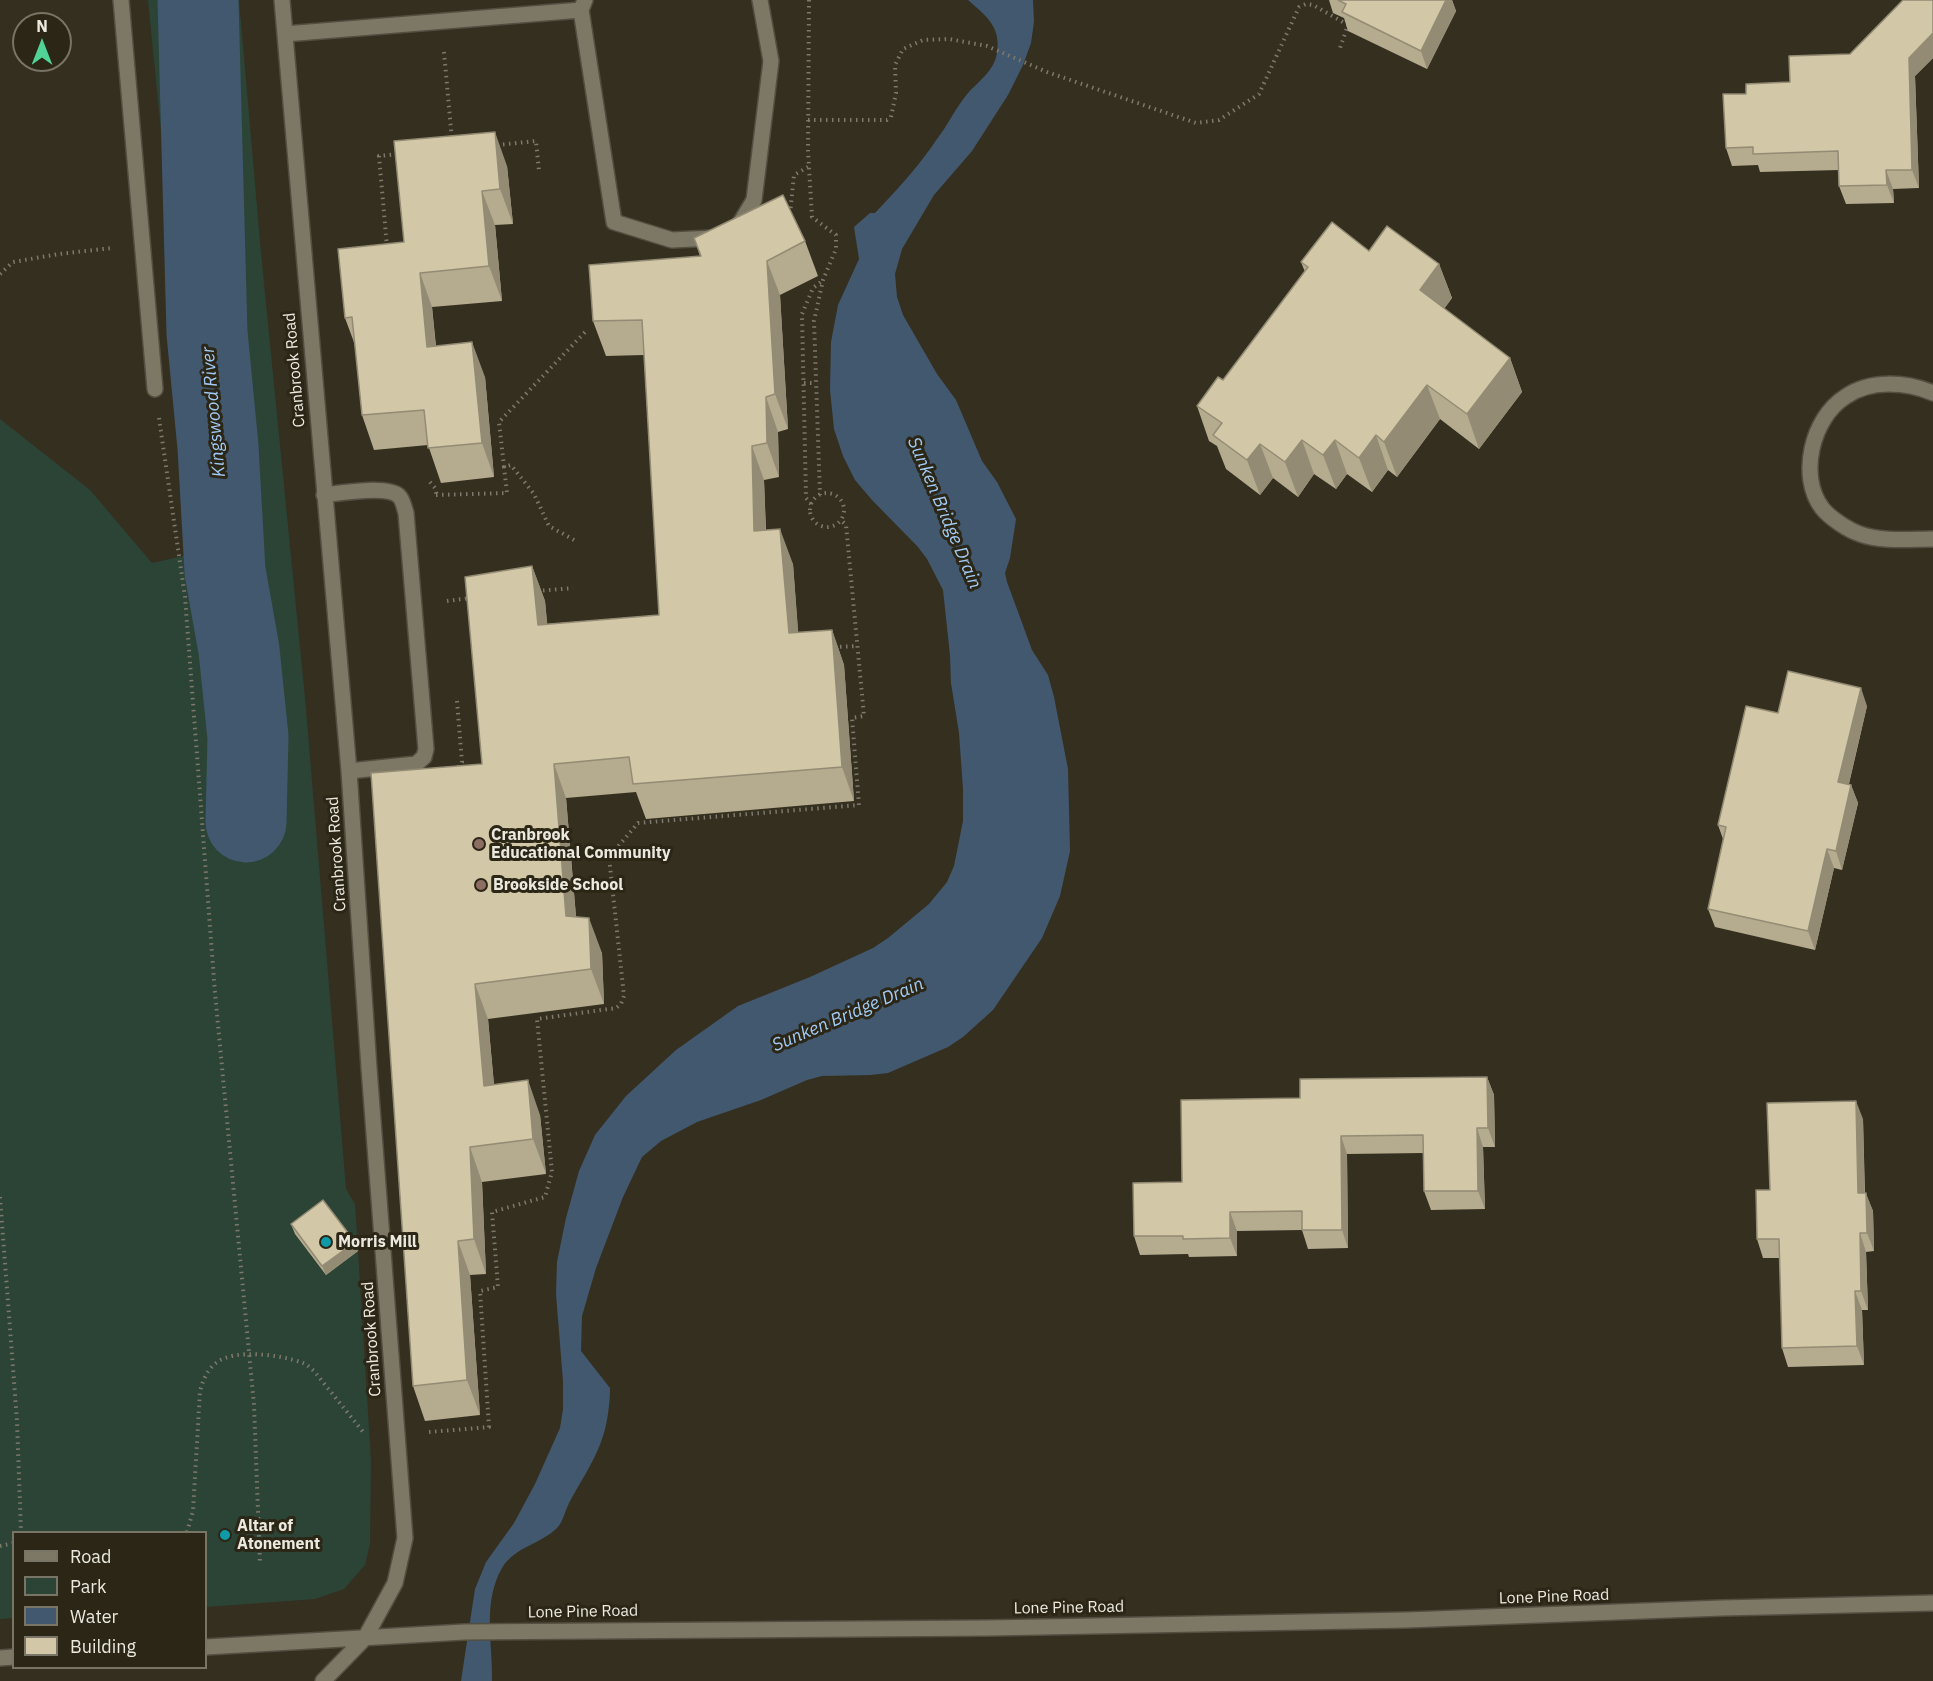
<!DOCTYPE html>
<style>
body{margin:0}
#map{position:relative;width:1933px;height:1681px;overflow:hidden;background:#352f20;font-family:"IBM Plex Sans",sans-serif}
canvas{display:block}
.legend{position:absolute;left:12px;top:1531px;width:195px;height:138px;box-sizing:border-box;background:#2b2616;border:2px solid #787466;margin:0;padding:8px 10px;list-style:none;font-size:18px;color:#ece9df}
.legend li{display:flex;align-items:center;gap:12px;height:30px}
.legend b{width:30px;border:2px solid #787466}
.north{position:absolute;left:12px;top:12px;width:60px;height:60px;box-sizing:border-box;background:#2b2616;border:2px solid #787466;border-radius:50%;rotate:0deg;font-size:16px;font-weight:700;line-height:24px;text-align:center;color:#ece9df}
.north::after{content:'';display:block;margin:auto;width:21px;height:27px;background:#51d397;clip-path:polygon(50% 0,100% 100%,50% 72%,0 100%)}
</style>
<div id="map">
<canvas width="1933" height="1681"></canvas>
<ul class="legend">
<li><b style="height:8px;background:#7d7765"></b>Road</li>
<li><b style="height:16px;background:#2b4436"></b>Park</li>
<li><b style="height:16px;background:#42586f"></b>Water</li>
<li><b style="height:16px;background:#d2c7a6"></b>Building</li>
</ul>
<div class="north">N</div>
</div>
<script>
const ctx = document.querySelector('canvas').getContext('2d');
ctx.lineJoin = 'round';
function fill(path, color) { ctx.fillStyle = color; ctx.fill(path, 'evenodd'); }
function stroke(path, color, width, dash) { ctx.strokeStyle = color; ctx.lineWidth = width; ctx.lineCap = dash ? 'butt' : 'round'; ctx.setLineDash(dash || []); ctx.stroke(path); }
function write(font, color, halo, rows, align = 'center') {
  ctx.font = font + ' "IBM Plex Sans",sans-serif'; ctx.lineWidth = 6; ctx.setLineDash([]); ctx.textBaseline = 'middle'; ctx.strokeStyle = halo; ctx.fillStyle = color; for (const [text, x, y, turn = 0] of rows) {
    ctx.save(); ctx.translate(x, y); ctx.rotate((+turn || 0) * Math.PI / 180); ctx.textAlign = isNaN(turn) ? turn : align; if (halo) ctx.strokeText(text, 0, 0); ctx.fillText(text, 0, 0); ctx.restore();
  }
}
const green = new Path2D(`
 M 148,0 L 239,0 L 261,253 L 305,698 L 346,1189 L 355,1204 L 371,1461 L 370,1544 L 365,1565 L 344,1589 L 315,1599 L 206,1607 L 206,1532 L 14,1532 L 13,1618 L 0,1619 L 0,419 L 90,490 L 152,563 L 196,553 L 170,261 L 169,212 Z`);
const water = new Path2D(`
 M 968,0 L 1033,0 L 1034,22 L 1031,43 L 1023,65 L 1008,95 L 972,151 L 934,195 L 902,249 L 895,274 L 897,297 L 903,315 L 937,374 L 956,400 L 982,461 L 997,482 L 1016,519 L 1010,558 L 1005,573 L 1007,582 L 1032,650 L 1048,675 L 1054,697 L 1068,769 L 1070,851 L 1060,896 L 1042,938 L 993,1010 L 963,1037 L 948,1047 L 888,1073 L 871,1075 L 822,1076 L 807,1080 L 761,1100 L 697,1122 L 661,1141 L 642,1157 L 623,1197 L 596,1268 L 582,1316 L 581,1351 L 610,1388 C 610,1405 607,1426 601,1442 C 594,1462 579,1484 569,1503 C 565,1511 563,1522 557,1528 C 541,1544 514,1547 502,1568 C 482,1603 493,1643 492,1681 L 461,1681 L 475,1589 L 486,1562 L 514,1523 L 535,1484 L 560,1428 L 563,1409 L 563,1381 L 556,1294 L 557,1262 L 566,1218 L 579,1171 L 595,1135 L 626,1096 L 676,1050 L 738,1006 L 810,977 L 873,948 L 888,938 L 929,904 L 947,882 L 954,866 L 963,821 L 963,789 L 959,733 L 951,683 L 950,655 L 943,590 L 927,559 L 918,547 L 872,500 L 855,480 L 843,456 L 834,429 L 830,390 L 831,342 L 838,305 L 859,259 L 854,227 L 870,213 L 875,213 C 897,190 919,166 937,139 C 948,125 956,107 968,93 C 979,81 994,71 997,53 C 1001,26 986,16 968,0 Z`);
const river = new Path2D(`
 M 198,0 L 207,333 L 218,447 L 225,571 L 239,650 L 248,737 L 246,822`);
const path = new Path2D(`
 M 809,0 L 808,151 L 812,217 L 836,235 L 836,249 L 823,280 L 814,321 L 820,495
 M 444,52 L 452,140
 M 808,120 L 887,120 L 891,117 L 896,93 L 895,65 L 903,49 L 923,40 L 949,39 L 987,46 L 1047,72 L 1196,123 L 1219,120 L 1259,94 L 1299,7 L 1306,4 L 1313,5 L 1348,25 L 1339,51
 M 497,145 L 536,141 L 539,171
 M 790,214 L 794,175 L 808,167
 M 387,247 L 379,156 L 400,154
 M 0,274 L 13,262 L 59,254 L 112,248
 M 804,383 L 816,383
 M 159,418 L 185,597 L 215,993 L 254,1405 L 260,1564
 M 504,467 L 499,422 L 586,331
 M 430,482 L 435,488 L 437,496
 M810 510a17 17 0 1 1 34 0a17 17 0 1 1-34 0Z
 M 436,495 L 507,493 L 504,467 L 511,465 L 534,494 L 549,526 L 576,541
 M 811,504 L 806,498 L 802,314 L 813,288 L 822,281
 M 537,591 L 573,588
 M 447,601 L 470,598
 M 834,647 L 857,646
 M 457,701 L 462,762 L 457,769
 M 0,1197 L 17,1421 L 21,1532
 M 429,1432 L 489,1427 L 480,1291 L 498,1287 L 492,1212 L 545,1197 L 552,1172 L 537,1019 L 616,1008 L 621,1004 L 624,996 L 609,857 L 638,823 L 859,805 L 852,718 L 864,716 L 846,525 L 840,519
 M 187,1532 L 193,1511 L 200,1391 C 203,1380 207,1370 216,1363 C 234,1348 282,1355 303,1363 C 307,1364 310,1368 314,1371 L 364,1433
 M 0,1546 L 14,1543`);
const minor = new Path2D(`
 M 121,0 L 155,389
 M 282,0 L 349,771 L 369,1068 L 405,1538 L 395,1583 L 365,1638 L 323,1681
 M 585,0 L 581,10 L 614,222 L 672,240 L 713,238
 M 285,34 L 581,10
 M 736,230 L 754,200 L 771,61 L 760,0
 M 1933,393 C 1906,382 1870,379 1845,397 C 1812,418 1798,476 1822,508 C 1830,518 1848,530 1860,534 C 1881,542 1911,539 1933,539
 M 324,495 C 340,493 387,485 399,496 C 403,500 404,507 406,513 L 426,749 L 424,757 L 416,764 L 349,771
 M 206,1647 L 464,1632 L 989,1628 L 1407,1620 L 1722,1608 L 1933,1603
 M 0,1658 L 14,1657`);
const wall = new Path2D(`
 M 1329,0 L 1452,0 L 1456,11 L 1427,69 L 1348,31 L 1344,18 L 1333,13 Z
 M 1933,0 L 1933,58 L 1915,76 L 1919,188 L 1893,189 L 1894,203 L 1846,204 L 1839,186 L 1839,170 L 1760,172 L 1758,165 L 1732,166 L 1726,148 L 1790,82 L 1850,54 Z
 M 507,166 L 513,224 L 495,225 L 502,301 L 432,307 L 436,346 L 485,377 L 494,477 L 441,483 L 428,445 L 374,450 L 362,415 L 355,345 L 345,318 Z
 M 694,238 L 805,241 L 818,276 L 780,295 L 788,429 L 778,432 L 779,477 L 764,480 L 766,530 L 793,564 L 798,633 L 832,630 L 844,665 L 854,801 L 646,819 L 636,792 L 566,798 L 576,917 L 602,953 L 604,1004 L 488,1019 L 494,1084 L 540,1115 L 546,1174 L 482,1182 L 486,1274 L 470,1275 L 480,1415 L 425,1421 L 413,1386 L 482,764 L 532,566 L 545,601 L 547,624 L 659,615 L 644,355 L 606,356 L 593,321 L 700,256 Z
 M 1369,251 L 1439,264 L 1452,298 L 1444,309 L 1510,358 L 1522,392 L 1479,449 L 1440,419 L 1397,477 L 1388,470 L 1372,492 L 1347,474 L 1336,489 L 1314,474 L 1298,497 L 1273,478 L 1260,495 L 1226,469 L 1217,446 L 1209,441 L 1197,406 L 1223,380 L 1305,272 L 1301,262 Z
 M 1867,706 L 1849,784 L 1851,785 L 1858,803 L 1842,870 L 1834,868 L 1815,950 L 1715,927 L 1708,909 L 1723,839 L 1718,825 L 1778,713 Z
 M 1487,1077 L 1494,1095 L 1495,1147 L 1483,1147 L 1485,1209 L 1431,1210 L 1424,1191 L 1424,1153 L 1347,1154 L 1348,1248 L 1308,1249 L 1302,1230 L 1237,1231 L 1237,1256 L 1189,1257 L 1188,1254 L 1140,1255 L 1134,1236 L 1182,1182 L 1300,1098 Z
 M 1863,1119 L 1865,1193 L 1873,1211 L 1874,1251 L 1866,1252 L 1868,1310 L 1862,1310 L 1864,1365 L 1788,1367 L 1782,1348 L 1780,1258 L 1763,1258 L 1757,1239 Z
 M 291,1224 L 358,1251 L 326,1275 L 295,1234 Z`);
const shadedWall = new Path2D(`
 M 1446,0 L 1452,0 L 1456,11 L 1427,69 L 1421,51 Z
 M 1933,33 L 1933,58 L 1915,76 L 1919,188 L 1912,170 L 1909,58 Z
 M 495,132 L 507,166 L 513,224 L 500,189 Z
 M 1886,170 L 1893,189 L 1894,203 L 1887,185 Z
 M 482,191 L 495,225 L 502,301 L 489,266 Z
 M 767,261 L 780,295 L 788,429 L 775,394 Z
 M 1439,264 L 1452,298 L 1432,325 L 1420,290 Z
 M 420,273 L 432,307 L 439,381 L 427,347 Z
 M 472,342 L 485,377 L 494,477 L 482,443 Z
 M 1510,358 L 1522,392 L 1479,449 L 1467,414 Z
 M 1427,385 L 1440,419 L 1397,477 L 1384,442 Z
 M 766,397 L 778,432 L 779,477 L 767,443 Z
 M 1376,435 L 1388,470 L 1372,492 L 1359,458 Z
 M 1302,440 L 1314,474 L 1298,497 L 1285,462 Z
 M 1335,440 L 1347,474 L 1336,489 L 1323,455 Z
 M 1260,444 L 1273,478 L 1260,495 L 1247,460 Z
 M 752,446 L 764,480 L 767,565 L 754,531 Z
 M 780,529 L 793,564 L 801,668 L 789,633 Z
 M 532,566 L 545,601 L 551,660 L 538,625 Z
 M 832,630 L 844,665 L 854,801 L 842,767 Z
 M 1861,688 L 1867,706 L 1845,800 L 1838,782 Z
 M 554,764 L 566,798 L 579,951 L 566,916 Z
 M 1851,785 L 1858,803 L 1842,870 L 1836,851 Z
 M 1827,849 L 1834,868 L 1815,950 L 1808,931 Z
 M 589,918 L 602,953 L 604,1004 L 591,969 Z
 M 475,984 L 488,1019 L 497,1120 L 484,1086 Z
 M 1487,1077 L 1494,1095 L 1495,1147 L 1488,1128 Z
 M 528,1080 L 540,1115 L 546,1174 L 533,1139 Z
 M 1856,1101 L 1863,1119 L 1865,1211 L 1858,1193 Z
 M 1477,1128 L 1483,1147 L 1485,1209 L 1478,1191 Z
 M 1341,1136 L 1347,1154 L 1348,1248 L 1342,1230 Z
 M 470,1147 L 482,1182 L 486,1274 L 474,1239 Z
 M 1866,1193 L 1873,1211 L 1874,1251 L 1867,1233 Z
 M 1230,1212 L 1237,1231 L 1237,1256 L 1230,1238 Z
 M 1860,1233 L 1866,1252 L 1868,1310 L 1861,1291 Z
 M 458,1241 L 470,1275 L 480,1415 L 467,1380 Z
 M 355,1242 L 358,1251 L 326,1275 L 322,1266 Z
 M 1855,1291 L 1862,1310 L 1864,1365 L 1857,1346 Z`);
const building = new Path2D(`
 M 1338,0 L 1446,0 L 1421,51 L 1342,12 L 1346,4 Z
 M 1903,0 L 1933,0 L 1933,33 L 1909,58 L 1912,170 L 1886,170 L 1887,185 L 1839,186 L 1838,151 L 1753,154 L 1753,147 L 1726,148 L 1723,94 L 1746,94 L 1746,84 L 1790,82 L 1789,56 L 1850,54 Z
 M 495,132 L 500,189 L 482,191 L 489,266 L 420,273 L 427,347 L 472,342 L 482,443 L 428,448 L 424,410 L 362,415 L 352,317 L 345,318 L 338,249 L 404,242 L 394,141 Z
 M 783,195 L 805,241 L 767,261 L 775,394 L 766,397 L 767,443 L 752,446 L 754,531 L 780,529 L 789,633 L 832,630 L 842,767 L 633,784 L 629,757 L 554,764 L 566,916 L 589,918 L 591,969 L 475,984 L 484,1086 L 528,1080 L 533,1139 L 470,1147 L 474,1239 L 458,1241 L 467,1380 L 413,1386 L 371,773 L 482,764 L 465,577 L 532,566 L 538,625 L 659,615 L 642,320 L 593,321 L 589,265 L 701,256 L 694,238 Z
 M 1332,222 L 1369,251 L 1387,226 L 1439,264 L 1420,290 L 1510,358 L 1467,414 L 1427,385 L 1384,442 L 1376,435 L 1359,458 L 1335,440 L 1323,455 L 1302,440 L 1285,462 L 1260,444 L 1247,460 L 1213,435 L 1222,423 L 1197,406 L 1218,377 L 1223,380 L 1308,267 L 1301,262 Z
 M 1788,671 L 1861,688 L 1838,782 L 1851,785 L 1836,851 L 1827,849 L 1808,931 L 1708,909 L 1726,827 L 1718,825 L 1746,706 L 1778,713 Z
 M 1487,1077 L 1488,1128 L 1477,1128 L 1478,1191 L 1424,1191 L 1423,1135 L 1341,1136 L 1342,1230 L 1302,1230 L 1302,1211 L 1230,1212 L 1230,1238 L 1183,1239 L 1183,1236 L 1134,1236 L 1133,1183 L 1182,1182 L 1181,1100 L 1300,1098 L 1300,1079 Z
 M 1856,1101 L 1858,1193 L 1866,1193 L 1867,1233 L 1860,1233 L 1861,1291 L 1855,1291 L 1857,1346 L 1782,1348 L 1779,1239 L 1757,1239 L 1756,1190 L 1770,1190 L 1767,1103 Z
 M 323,1200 L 355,1242 L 322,1266 L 291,1224 Z`);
const markers = [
 [479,844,6,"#8d6e63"],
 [481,885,6,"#8d6e63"],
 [326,1242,6,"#0f9aa8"],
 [225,1535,6,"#0f9aa8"]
];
const streetNames = [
 ["Cranbrook Road",295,370,-95],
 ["Cranbrook Road",337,854,-94],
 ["Cranbrook Road",372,1339,-94],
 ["Lone Pine Road",1554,1597,-2],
 ["Lone Pine Road",1069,1608,-1],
 ["Lone Pine Road",583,1612,-1]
];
const poiNames = [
 ["Cranbrook",491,835],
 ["Educational Community",491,853],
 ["Brookside School",493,885],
 ["Morris Mill",338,1242],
 ["Altar of",237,1526],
 ["Atonement",237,1544]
];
const waterNames = [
 ["Kingswood River",214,412,-95],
 ["Sunken Bridge Drain",944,513,67],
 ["Sunken Bridge Drain",848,1015,-23]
];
fill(green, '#2b4436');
fill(water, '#42586f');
stroke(river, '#42586f', 81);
stroke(minor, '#524e40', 18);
stroke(path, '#7e796c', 4, [1.5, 4.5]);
stroke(minor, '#7d7765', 15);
fill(wall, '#b5ab8f');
fill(shadedWall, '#938b74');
fill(building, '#d2c7a6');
stroke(building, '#938b74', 1.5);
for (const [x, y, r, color] of markers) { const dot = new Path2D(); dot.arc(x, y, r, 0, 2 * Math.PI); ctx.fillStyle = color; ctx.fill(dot); stroke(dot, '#2b2616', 2); }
write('16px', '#ece9df', '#2b2616', streetNames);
write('bold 16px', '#ece9df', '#2b2616', poiNames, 'left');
write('italic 18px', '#a1cbf6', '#2b2616', waterNames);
</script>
